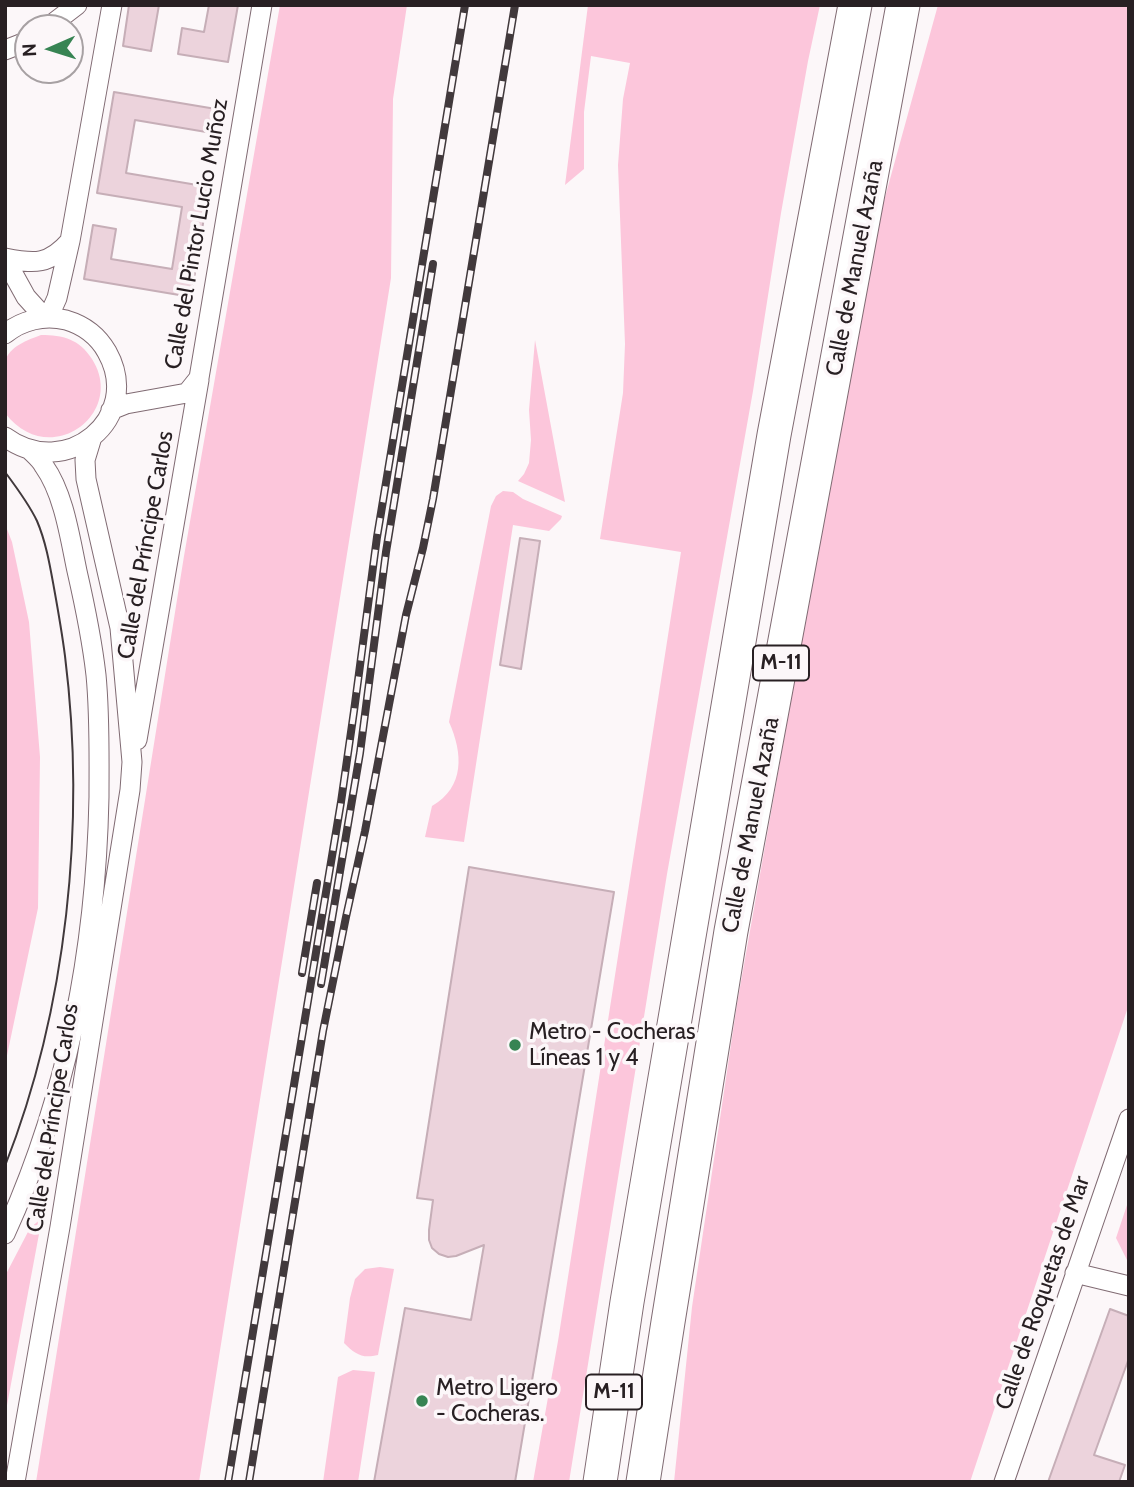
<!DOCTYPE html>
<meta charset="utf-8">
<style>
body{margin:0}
#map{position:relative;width:1134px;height:1487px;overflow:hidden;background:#fcf7f9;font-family:Cabin,sans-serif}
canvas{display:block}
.frame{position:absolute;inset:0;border:7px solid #282023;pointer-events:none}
.north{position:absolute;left:14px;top:14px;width:70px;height:70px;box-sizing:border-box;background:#fcf7f9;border:2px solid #a7a1a3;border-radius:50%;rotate:267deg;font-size:19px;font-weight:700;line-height:28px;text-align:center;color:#282023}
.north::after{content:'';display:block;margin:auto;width:24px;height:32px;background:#378453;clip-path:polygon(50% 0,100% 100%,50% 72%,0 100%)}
</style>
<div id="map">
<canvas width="1134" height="1487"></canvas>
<div class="frame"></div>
<div class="north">N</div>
</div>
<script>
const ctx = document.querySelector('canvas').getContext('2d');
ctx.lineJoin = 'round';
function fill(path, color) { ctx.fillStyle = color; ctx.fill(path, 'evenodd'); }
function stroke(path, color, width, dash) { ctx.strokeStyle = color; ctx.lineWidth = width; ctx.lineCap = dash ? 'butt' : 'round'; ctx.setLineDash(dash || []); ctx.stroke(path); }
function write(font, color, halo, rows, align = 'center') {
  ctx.font = font + ' Cabin,sans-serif'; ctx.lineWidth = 7; ctx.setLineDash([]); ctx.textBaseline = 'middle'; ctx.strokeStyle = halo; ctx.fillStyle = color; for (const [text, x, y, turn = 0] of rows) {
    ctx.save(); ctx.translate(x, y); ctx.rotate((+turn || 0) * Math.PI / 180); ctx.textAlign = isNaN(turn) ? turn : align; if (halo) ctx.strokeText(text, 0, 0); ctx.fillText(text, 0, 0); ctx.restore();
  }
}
const green = new Path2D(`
 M 280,5 L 407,5 L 393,99 L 391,278 L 199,1482 L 36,1482 L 184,556 Z
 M 588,5 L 820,5 L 808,61 L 781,213 L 753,391 L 667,874 L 569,1482 L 533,1482 L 558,1341 L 681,552 L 600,539 L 623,393 L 625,344 L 618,165 L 623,99 L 630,63 L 591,56 L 584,112 L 584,169 L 565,185 Z
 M 938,5 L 1129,5 L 1129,1004 L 970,1482 L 674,1482 L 692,1307 L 737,1004 L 807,610 L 879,219 Z
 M 41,335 C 63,335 79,339 92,359 C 127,414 49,471 5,413 C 5,401 3,372 5,362 C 9,346 28,340 41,335 Z
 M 535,340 L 565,502 L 518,481 L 524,474 L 529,463 L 531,440 L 529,410 Z
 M 503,491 L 513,492 L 523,499 L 562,516 L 561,519 L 549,531 L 513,525 L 464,842 L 425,837 L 432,806 C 465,787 463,753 449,722 L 491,506 L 496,496 Z
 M 5,524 L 12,542 L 29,622 L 40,757 L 38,908 L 5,1065 Z
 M 1129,1199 L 1129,1260 L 1127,1260 L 1116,1238 Z
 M 42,1218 L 5,1416 L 5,1276 L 30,1228 Z
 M 380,1267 L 394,1269 L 378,1355 C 362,1359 355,1354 344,1343 L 350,1298 L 355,1279 L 365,1269 Z
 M 353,1370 L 375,1372 L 358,1482 L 323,1482 L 338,1377 Z`);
const building = new Path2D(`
 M 129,5 L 159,5 L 151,51 L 123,46 Z
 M 209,5 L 238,5 L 228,62 L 178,54 L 182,28 L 204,32 Z
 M 114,92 L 222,110 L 218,134 L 135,120 L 126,173 L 209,187 L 191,297 L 84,279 L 93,225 L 116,229 L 111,259 L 172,269 L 182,207 L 97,193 Z
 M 520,538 L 540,541 L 521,669 L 500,665 Z
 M 469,867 L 614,892 L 515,1482 L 374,1482 L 405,1308 L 471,1320 L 484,1245 L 456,1256 L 448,1257 L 439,1254 L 432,1248 L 429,1240 L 429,1230 L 433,1200 L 417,1198 Z
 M 1110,1309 L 1129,1316 L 1129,1358 L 1094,1455 L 1125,1465 L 1119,1482 L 1048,1482 Z`);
const minor = new Path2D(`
 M 47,28 L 77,5
 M 5,50 L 28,41
 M 5,258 C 35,264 49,265 70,241
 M 5,259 L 26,297 L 45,318
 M 48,318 L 57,298 L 70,241 L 112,5
 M 5,334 C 22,320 44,315 66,320 C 83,325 98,336 107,352 C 144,418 66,482 5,437
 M 111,410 L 126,404 L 187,393 L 199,378 L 262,5
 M 137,740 L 199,380
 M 5,1234 C 68,1096 96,948 99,797 C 99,757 100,716 96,675 C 92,640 85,606 77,571 C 70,538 64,494 44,466 C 41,460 35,455 30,450
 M 1075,1273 L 1129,1286
 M 15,1482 L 60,1227 L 130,790 L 132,762 L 120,628 L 86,479 L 85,460 L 92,437
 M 1004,1482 L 1129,1119`);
const motorway = new Path2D(`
 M 600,1482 L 627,1302 L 774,435 L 855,5
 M 643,1482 L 668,1322 L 731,931 L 903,5`);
const tram = new Path2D(`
 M 5,472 C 17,488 29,504 37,521 C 46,542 50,566 54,588 C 58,610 62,633 65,656 C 86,824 67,1008 5,1166`);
const rail = new Path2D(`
 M 302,973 L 317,883
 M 321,984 L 360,753 L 386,552 L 433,264
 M 228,1482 L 341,802 L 354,711 L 377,537 L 465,5
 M 249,1482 L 323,1031 L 346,917 L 365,831 L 406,615 L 423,548 L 433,499 L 515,5`);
const markers = [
 [515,1045,7,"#378453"],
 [422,1401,7,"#378453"]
];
const shields = [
 [781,663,56],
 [614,1392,56]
];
const shieldNames = [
 ["M-11",781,663],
 ["M-11",614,1392]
];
const streetNames = [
 ["Calle del Pintor Lucio Muñoz",197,234,-80],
 ["Calle de Manuel Azaña",855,268,-79],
 ["Calle del Príncipe Carlos",146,545,-80],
 ["Calle de Manuel Azaña",751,825,-79],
 ["Calle del Príncipe Carlos",53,1118,-81],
 ["Calle de Roquetas de Mar",1043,1293,-71]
];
const poiNames = [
 ["Metro - Cocheras",529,1032],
 ["Líneas 1 y 4",529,1058],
 ["Metro Ligero",436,1388],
 ["- Cocheras.",436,1414]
];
fill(green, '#fcc6db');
fill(building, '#ecd3dc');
stroke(building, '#c6aeb7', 2);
stroke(minor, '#806b73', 21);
stroke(motorway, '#806b73', 35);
stroke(minor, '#fff', 19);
stroke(motorway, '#fff', 33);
stroke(tram, '#41393c', 2);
stroke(rail, '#41393c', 8);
stroke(rail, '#fcf7f9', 5, [16]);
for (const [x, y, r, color] of markers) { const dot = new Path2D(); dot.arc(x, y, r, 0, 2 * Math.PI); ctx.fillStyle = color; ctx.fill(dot); stroke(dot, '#fcf7f9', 2.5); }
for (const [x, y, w] of shields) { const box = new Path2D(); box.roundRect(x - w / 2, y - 17.5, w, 35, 5); ctx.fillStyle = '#fcf7f9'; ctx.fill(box); stroke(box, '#282023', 2); }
write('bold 21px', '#282023', null, shieldNames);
write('23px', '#282023', '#fcf7f9', streetNames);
write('23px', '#282023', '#fcf7f9', poiNames, 'left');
</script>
